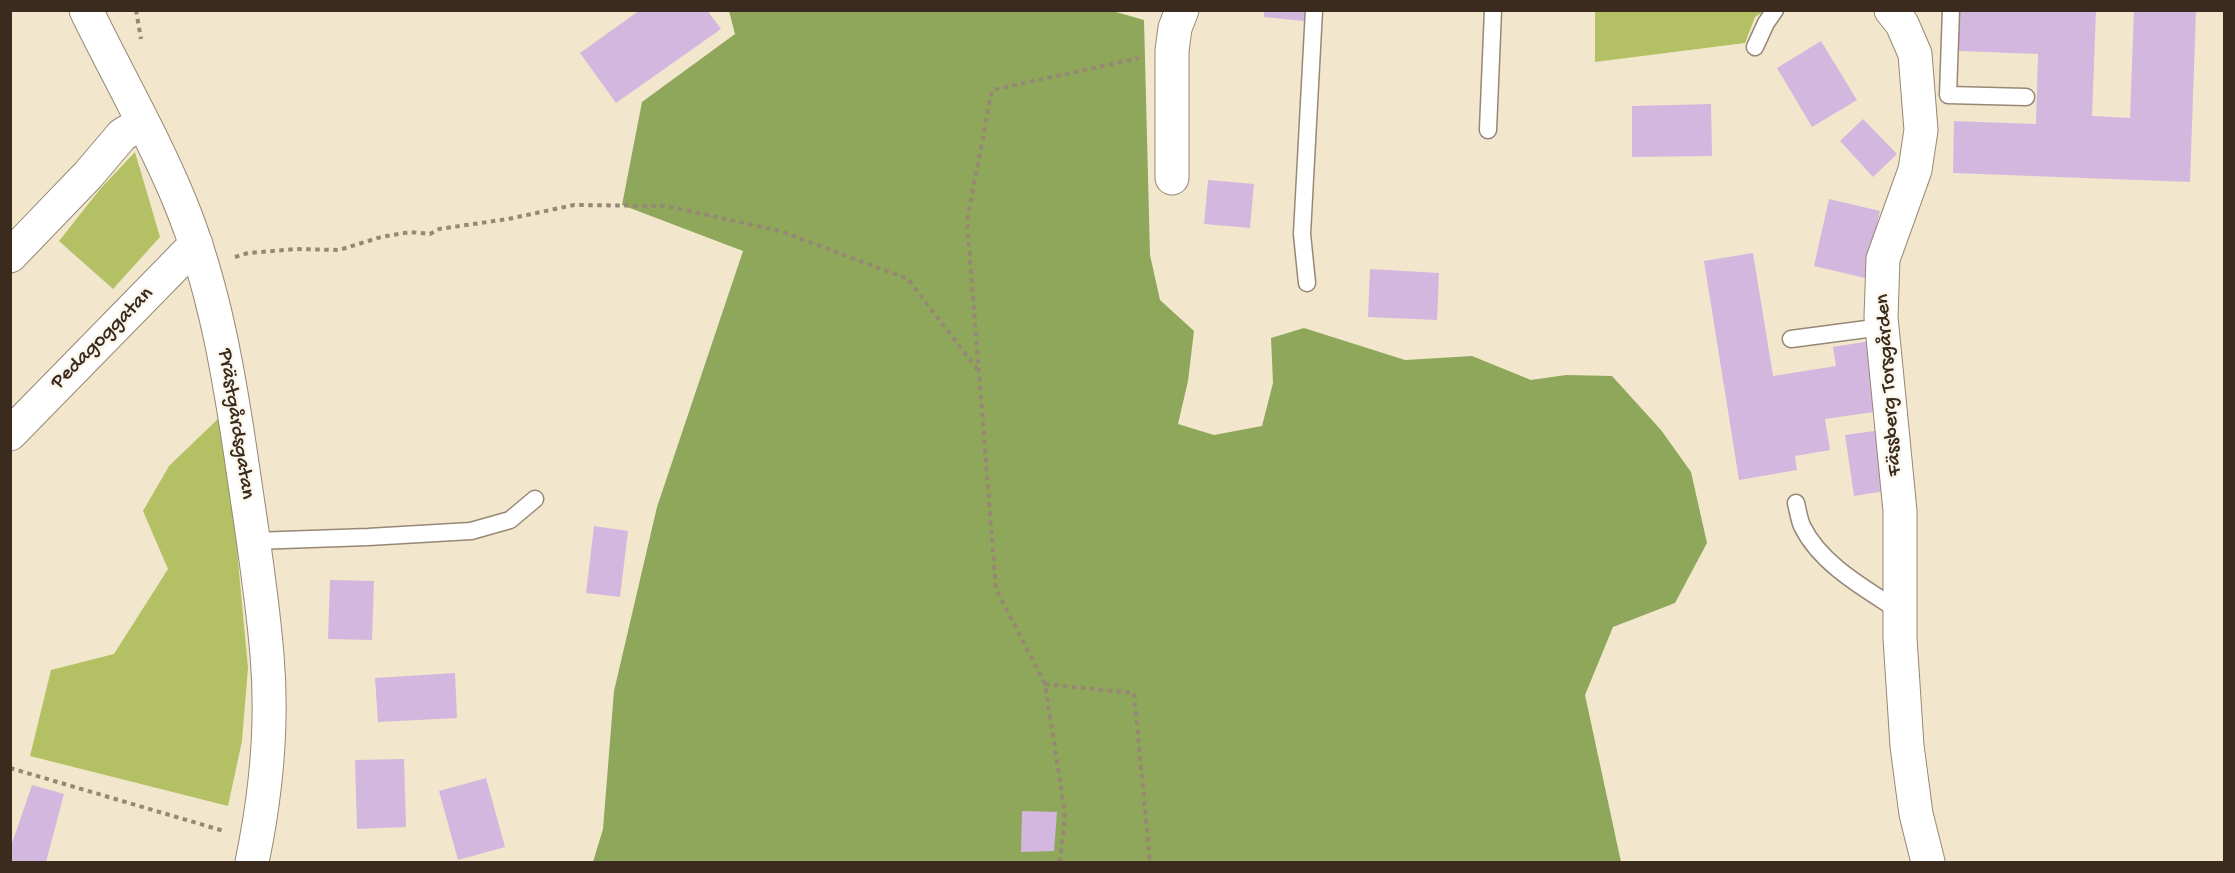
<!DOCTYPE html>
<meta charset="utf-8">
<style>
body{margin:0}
#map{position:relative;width:2235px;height:873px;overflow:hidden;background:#f2e7cc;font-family:"Gochi Hand",sans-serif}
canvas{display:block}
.frame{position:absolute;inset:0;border:12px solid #3b2a1e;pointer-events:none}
</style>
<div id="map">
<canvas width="2235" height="873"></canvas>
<div class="frame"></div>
</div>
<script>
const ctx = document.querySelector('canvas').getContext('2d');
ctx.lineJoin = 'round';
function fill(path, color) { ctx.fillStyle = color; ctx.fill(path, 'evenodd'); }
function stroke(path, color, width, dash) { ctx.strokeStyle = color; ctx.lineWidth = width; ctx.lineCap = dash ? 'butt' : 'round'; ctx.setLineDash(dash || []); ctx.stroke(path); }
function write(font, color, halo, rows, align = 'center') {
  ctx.font = font + ' "Gochi Hand",sans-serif'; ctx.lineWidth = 5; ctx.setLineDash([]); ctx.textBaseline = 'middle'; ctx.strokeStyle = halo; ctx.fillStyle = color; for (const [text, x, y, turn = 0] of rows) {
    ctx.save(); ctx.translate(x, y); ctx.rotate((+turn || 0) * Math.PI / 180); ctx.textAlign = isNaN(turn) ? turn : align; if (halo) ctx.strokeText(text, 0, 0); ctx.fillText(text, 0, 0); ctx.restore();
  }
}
const green = new Path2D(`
 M 1595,11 L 1595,10 L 1764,11 L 1755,17 L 1745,43 L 1595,62 Z
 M 135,152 L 160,237 L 113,289 L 59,241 L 101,188 Z
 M 221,416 L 236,539 L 248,668 L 242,741 L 228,806 L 30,756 L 51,670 L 114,654 L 168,569 L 143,511 L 169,466 Z`);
const forest = new Path2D(`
 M 1109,10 L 1144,20 L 1150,255 L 1160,300 L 1194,331 L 1188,381 L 1178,424 L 1214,435 L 1262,426 L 1273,383 L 1271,338 L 1304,328 L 1405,360 L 1472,356 L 1531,380 L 1566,375 L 1612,376 L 1661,430 L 1691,472 L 1707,543 L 1675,603 L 1613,627 L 1585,695 L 1621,862 L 593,862 L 603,829 L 614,691 L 657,507 L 743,251 L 622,205 L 642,102 L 735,34 L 729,11 Z`);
const building = new Path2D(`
 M 640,10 L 707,10 L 721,29 L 616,103 L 580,53 Z
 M 1264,10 L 1305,10 L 1304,21 L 1264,17 Z
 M 1959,10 L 2096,10 L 2092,116 L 2130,118 L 2134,10 L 2196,11 L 2190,182 L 1953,173 L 1954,121 L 2036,124 L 2038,54 L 1958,51 Z
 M 1821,41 L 1857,100 L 1812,127 L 1777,68 Z
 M 1711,104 L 1712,156 L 1632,157 L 1632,106 Z
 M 1863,119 L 1897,154 L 1873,177 L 1840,141 Z
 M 1208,180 L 1254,184 L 1250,228 L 1204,224 Z
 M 1829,199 L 1880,211 L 1865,278 L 1814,266 Z
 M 1753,253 L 1773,376 L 1836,366 L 1833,347 L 1870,341 L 1881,411 L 1825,419 L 1830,450 L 1795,456 L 1797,470 L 1739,480 L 1704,261 Z
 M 1370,269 L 1439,273 L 1437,320 L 1368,317 Z
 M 1882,430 L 1891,490 L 1854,496 L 1845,435 Z
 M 594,526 L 628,531 L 620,597 L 586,593 Z
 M 330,580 L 374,581 L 372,640 L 328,639 Z
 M 455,673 L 457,718 L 378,722 L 375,678 Z
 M 404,759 L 406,827 L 357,829 L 355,760 Z
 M 486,778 L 505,847 L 458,860 L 439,791 Z
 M 32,785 L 64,794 L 46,862 L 10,862 L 10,849 Z
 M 1022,811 L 1057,812 L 1054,851 L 1021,852 Z`);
const path = new Path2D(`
 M 136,10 L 141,39
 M 235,257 L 248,253 L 296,249 L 339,250 L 381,237 L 410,232 L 430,234 L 439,229 L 508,219 L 574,205 L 666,206 L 780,231 L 908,279 L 977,369
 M 1045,684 L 1134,693 L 1150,862
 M 10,768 L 224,831
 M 1060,862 L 1065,814 L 1045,684 L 996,589 L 967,221 L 992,90 L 1139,58`);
const service = new Path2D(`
 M 1951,10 L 1948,95 L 2026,97
 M 1755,47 L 1766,23 L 1775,10
 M 1488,130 L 1493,10
 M 1307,283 L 1302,234 L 1314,10
 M 1791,339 L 1882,327
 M 1796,503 C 1798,511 1799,519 1802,526 C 1821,565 1866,589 1901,612
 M 254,541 L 368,537 L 471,531 L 510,520 L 535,499`);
const minor = new Path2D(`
 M 86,10 C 117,74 153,136 180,202 C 215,287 230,380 243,470 C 252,532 262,593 267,655 C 273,724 266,795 252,862
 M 1891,10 L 1902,24 L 1915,54 L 1921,130 L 1915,170 L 1883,259 L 1881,317 L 1900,511 L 1900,638 L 1907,746 L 1916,814 L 1928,862
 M 1172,178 L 1172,51 L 1175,28 L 1182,10
 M 10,256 L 88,175 L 122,135 L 143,122
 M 10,434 L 196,244`);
const streetNames = [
 ["Pedagoggatan",103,339,-45],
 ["Fässberg Torsgården",1890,385,-94],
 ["Prästgårdsgatan",235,424,81]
];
fill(green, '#b3c164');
fill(forest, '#8ea75a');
fill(building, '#d4b7df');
stroke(service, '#968875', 19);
stroke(minor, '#968875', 35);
stroke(path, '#968875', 4, [4.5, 4.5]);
stroke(service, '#fff', 16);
stroke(minor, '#fff', 33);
write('21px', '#3b2a1e', '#fbf7ec', streetNames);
</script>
